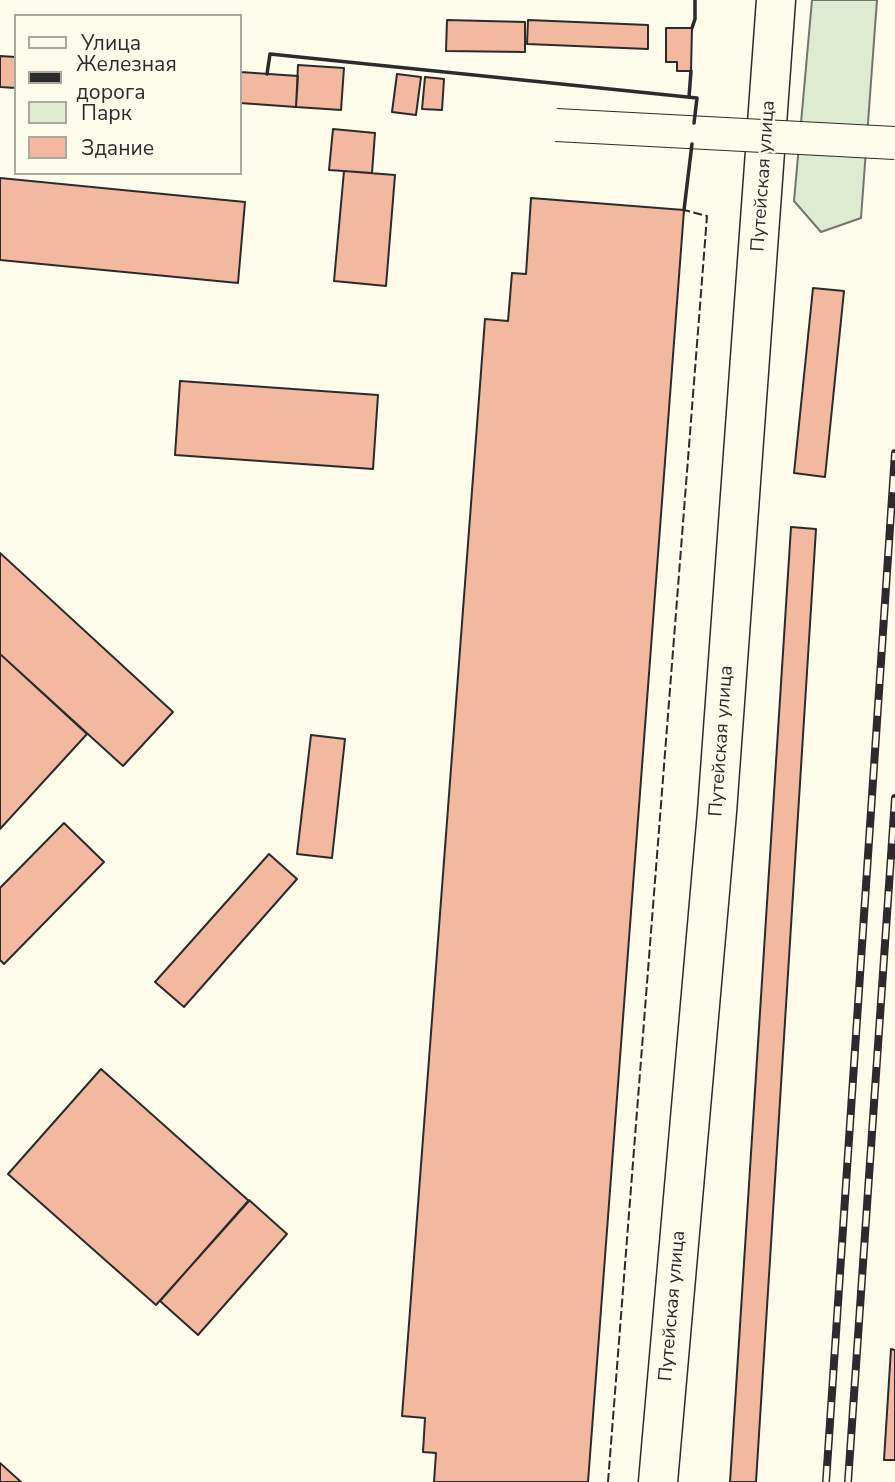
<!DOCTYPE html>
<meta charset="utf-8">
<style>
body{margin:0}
#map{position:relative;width:895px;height:1482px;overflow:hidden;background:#fdfbea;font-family:"Nunito Sans",sans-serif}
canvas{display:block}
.legend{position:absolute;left:14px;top:14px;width:228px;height:161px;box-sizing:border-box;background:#fdfbea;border:2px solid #a9a89e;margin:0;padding:9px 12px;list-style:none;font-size:21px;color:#2b2b2b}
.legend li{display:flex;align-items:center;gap:14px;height:35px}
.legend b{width:35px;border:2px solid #a9a89e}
</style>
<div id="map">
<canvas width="895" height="1482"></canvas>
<ul class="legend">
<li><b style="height:9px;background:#fdfbea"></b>Улица</li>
<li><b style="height:9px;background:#2b2b2b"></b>Железная дорога</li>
<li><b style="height:19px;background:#deebd1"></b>Парк</li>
<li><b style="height:19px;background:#f2b8a0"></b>Здание</li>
</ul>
</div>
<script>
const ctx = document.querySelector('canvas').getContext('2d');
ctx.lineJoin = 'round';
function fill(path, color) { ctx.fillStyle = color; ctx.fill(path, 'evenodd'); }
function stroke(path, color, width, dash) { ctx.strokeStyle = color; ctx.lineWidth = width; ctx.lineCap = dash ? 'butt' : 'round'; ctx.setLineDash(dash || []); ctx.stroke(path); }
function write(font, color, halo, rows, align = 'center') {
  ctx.font = font + ' "Nunito Sans",sans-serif'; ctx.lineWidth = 5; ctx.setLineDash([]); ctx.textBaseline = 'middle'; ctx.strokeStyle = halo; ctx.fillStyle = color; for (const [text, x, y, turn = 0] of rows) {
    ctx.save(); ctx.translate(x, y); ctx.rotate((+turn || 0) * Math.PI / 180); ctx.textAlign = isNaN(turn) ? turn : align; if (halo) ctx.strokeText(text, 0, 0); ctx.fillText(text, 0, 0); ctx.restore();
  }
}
const green = new Path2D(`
 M 812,0 L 877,0 L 861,218 L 821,232 L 794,201 Z`);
const building = new Path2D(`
 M 447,20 L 525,22 L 525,52 L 446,51 Z
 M 528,20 L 648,25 L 648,49 L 527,44 Z
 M 666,28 L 692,28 L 691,71 L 677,71 L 677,62 L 666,62 Z
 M 0,56 L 16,57 L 16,88 L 0,87 Z
 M 298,65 L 344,68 L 341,110 L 296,107 Z
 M 240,72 L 298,76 L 296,107 L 240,103 Z
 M 397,74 L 421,77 L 416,115 L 392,112 Z
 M 425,77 L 444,79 L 442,110 L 422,109 Z
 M 333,129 L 375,133 L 372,173 L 329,170 Z
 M 344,171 L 395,175 L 386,286 L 334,281 Z
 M 0,178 L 245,202 L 238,283 L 0,260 Z
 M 531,198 L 684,210 L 588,1482 L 434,1482 L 436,1453 L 423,1452 L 425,1418 L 402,1416 L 485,319 L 508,321 L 512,273 L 526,274 Z
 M 813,288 L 844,291 L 825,477 L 794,473 Z
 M 180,381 L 378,395 L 373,469 L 175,455 Z
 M 791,527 L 816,529 L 756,1482 L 730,1482 Z
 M 0,553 L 173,712 L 123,766 L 0,654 Z
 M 0,654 L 87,734 L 0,829 Z
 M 311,735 L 345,739 L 332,858 L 297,854 Z
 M 64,823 L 104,862 L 4,964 L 0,960 L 0,888 Z
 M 269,854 L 297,879 L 184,1007 L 155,982 Z
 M 101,1069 L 249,1201 L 156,1305 L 8,1174 Z
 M 249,1200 L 287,1234 L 198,1335 L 160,1301 Z
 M 891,1349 L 895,1350 L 895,1460 L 884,1460 Z
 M 0,1463 L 21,1482 L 0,1482 Z`);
const major = new Path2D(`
 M 658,1482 L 717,812 L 776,0`);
const rail = new Path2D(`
 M 826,1482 L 895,453
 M 848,1482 L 895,798`);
const minorBridge = new Path2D(`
 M 556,125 L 895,143`);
const fence = new Path2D(`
 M 608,1482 L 707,216 L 684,210`);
const wall = new Path2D(`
 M 692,28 L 695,19 L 695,0
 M 267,74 L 270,54 L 697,98 L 694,123
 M 689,97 L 691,71
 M 684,210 L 692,144`);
const streetNames = [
 ["Путейская улица",764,176,-86],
 ["Путейская улица",722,741,-86],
 ["Путейская улица",673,1306,-85]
];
fill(green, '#deebd1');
stroke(green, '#74746e', 2);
fill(building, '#f2b8a0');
stroke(building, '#2b2b2b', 2);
stroke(major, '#2b2b2b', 41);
stroke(major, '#fdfbea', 38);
stroke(rail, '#2b2b2b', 8);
stroke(rail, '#fdfbea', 5, [16]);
stroke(minorBridge, '#2b2b2b', 34, []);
stroke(minorBridge, '#fdfbea', 32);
stroke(fence, '#2b2b2b', 2, [9, 3.5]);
stroke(wall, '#2b2b2b', 3.5);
write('19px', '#2b2b2b', '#fdfbea', streetNames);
</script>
